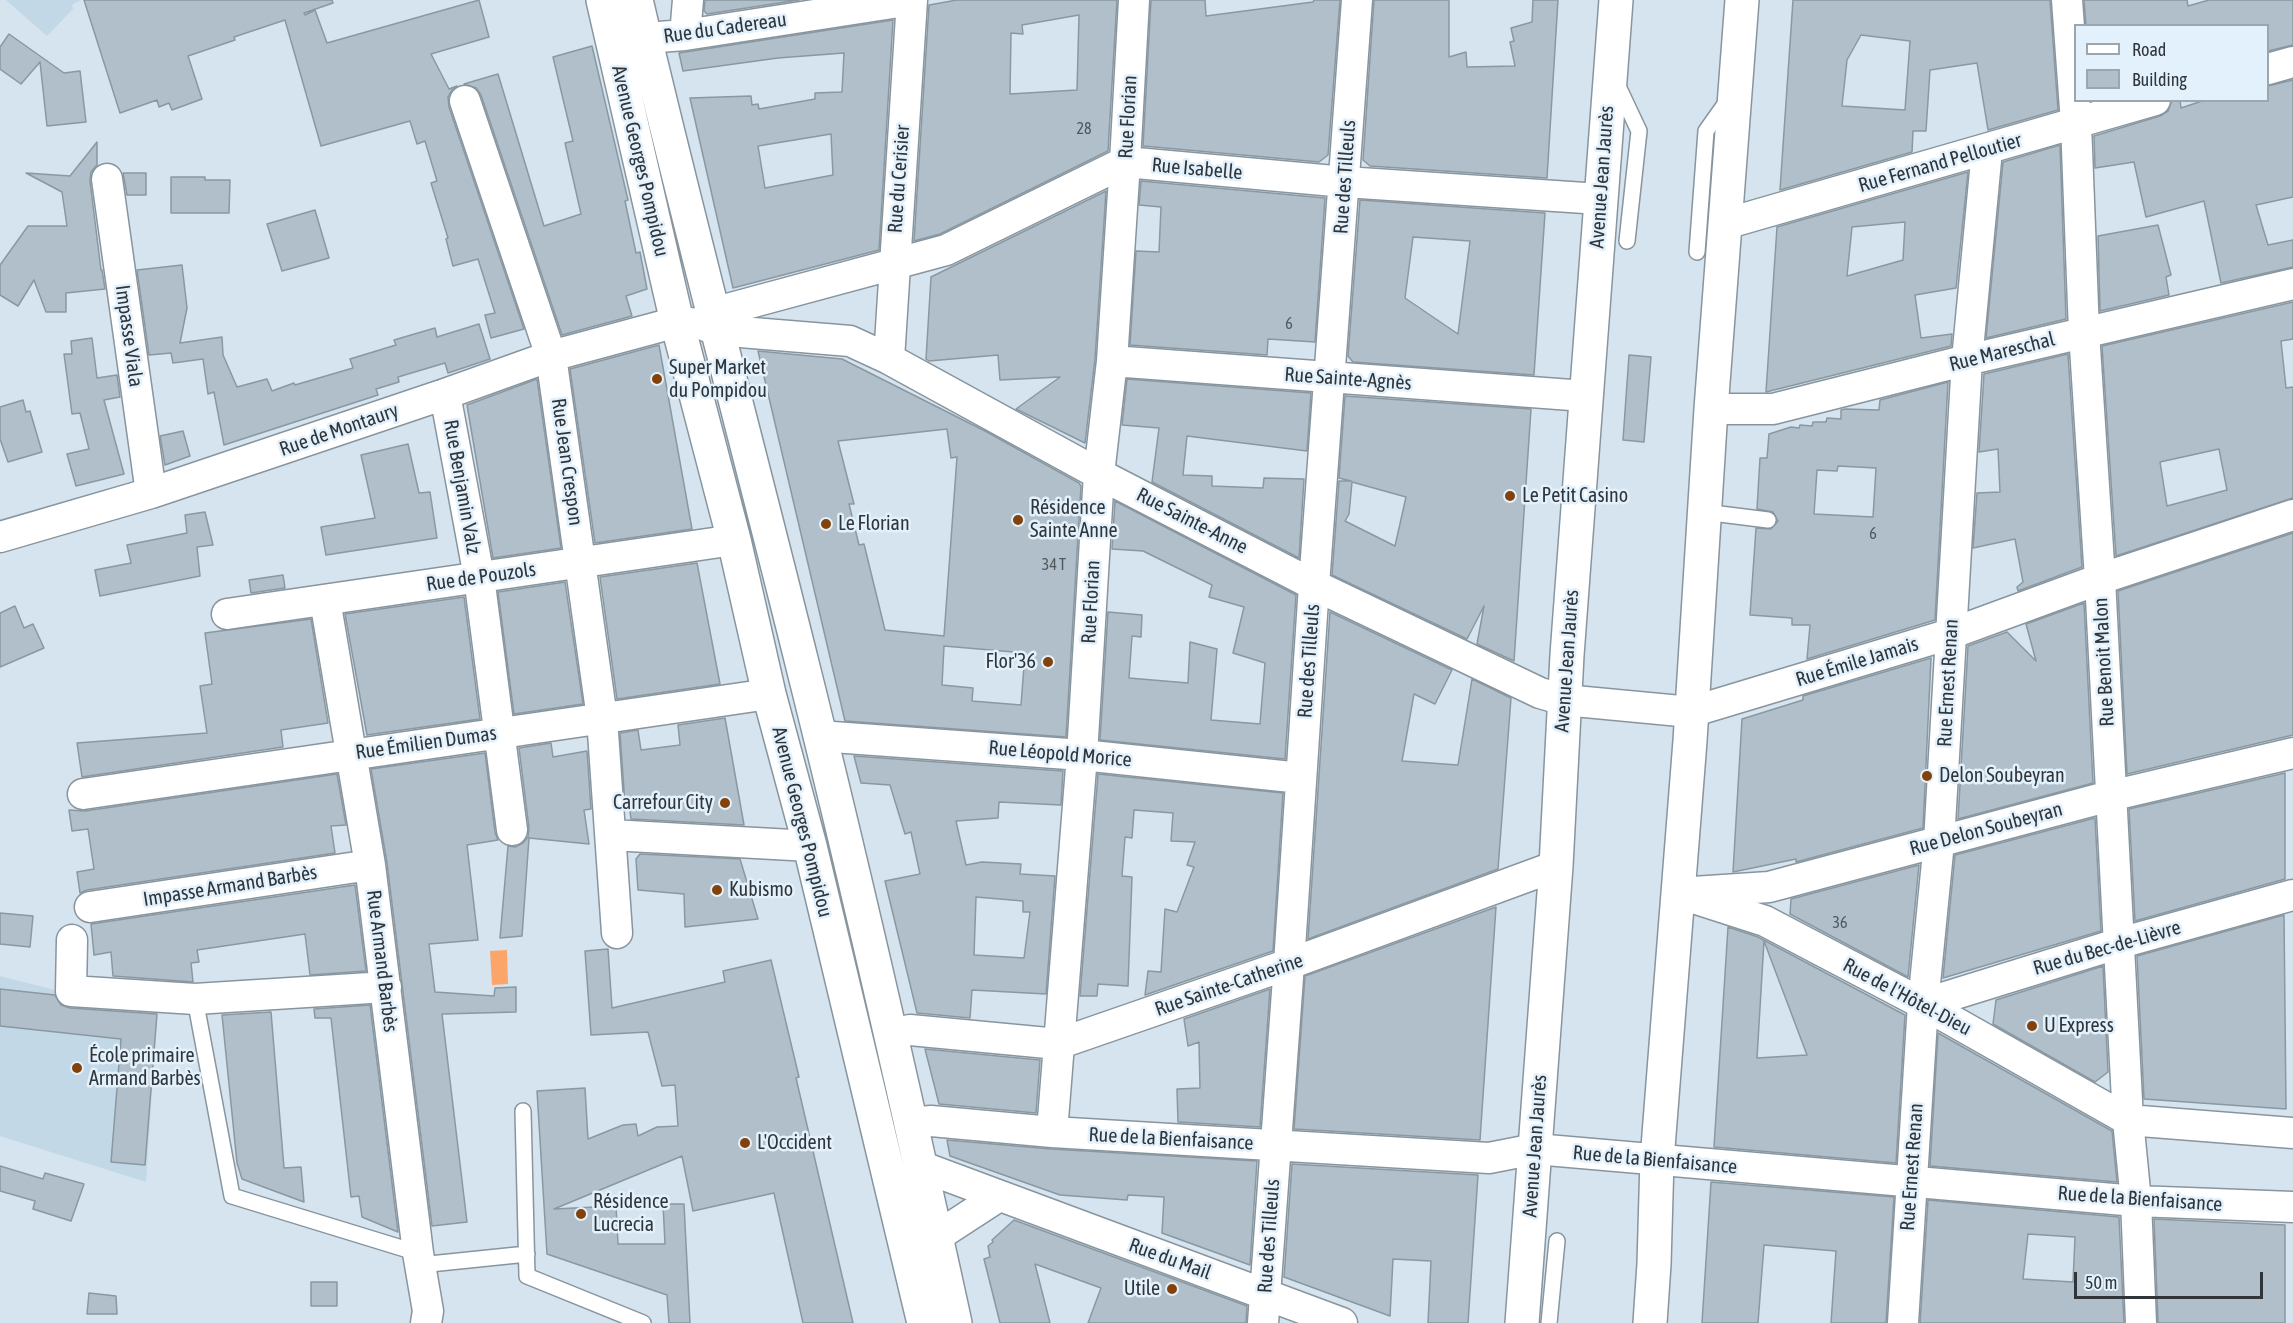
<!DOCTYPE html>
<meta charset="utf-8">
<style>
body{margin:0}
#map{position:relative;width:2293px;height:1323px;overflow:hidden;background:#d5e4ef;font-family:"Asap Condensed",sans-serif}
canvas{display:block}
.legend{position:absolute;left:2074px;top:24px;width:195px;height:78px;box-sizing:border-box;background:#e2f1fc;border:2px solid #9ba6ae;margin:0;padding:8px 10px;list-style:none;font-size:18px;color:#30353a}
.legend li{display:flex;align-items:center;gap:12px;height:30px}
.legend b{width:30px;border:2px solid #9ba6ae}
.scale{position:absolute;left:2074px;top:1272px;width:189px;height:27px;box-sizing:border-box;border:3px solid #30353a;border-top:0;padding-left:8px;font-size:18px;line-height:21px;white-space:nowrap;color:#30353a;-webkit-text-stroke:4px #e2f1fc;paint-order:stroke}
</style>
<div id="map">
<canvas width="2293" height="1323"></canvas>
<ul class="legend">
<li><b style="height:8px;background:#fff"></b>Road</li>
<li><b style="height:16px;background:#b0bfc9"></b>Building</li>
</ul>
<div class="scale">50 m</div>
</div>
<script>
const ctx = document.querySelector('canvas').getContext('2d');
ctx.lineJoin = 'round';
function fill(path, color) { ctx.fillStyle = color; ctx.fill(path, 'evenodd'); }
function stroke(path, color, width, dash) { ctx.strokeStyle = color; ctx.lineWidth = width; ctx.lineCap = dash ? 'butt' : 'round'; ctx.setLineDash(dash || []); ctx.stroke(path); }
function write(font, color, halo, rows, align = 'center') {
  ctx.font = font + ' "Asap Condensed",sans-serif'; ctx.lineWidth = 5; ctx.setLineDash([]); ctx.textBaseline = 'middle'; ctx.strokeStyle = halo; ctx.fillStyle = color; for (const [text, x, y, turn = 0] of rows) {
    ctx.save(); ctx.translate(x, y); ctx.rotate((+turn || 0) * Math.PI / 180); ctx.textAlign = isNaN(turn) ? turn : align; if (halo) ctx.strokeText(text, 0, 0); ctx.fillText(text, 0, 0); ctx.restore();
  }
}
const built = new Path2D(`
 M 6,0 L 81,0 L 72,5 L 73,9 L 47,36 Z
 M 0,976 L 66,993 L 158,1000 L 146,1182 L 0,1136 Z`);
const water = new Path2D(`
 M 507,950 L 508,984 L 492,985 L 490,951 Z`);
const building = new Path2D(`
 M 84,0 L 332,0 L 333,3 L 304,13 L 305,15 L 315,10 L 327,43 L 479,0 L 489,37 L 431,54 L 449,89 L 457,86 L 452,90 L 448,97 L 449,107 L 524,329 L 491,338 L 485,315 L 495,313 L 478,259 L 453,266 L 446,239 L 448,238 L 431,183 L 437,181 L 425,141 L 417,144 L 410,121 L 321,146 L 285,20 L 234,37 L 235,40 L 188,56 L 202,99 L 172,110 L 169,103 L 159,107 L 157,100 L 120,113 Z
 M 705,0 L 799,0 L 707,14 L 704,11 Z
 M 957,0 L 1117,0 L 1108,151 L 940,234 L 914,241 L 929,5 ZM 1079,15 L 1077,90 L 1010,94 L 1011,33 L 1023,34 L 1022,25 Z
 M 1151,0 L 1205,0 L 1206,16 L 1313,2 L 1314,0 L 1340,0 L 1328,155 L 1319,162 L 1143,146 Z
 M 1374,0 L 1449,0 L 1449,57 L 1466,52 L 1467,67 L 1515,66 L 1510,42 L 1514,41 L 1511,28 L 1532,22 L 1533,0 L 1558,0 L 1547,178 L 1370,166 L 1363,160 Z
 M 1793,0 L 2050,0 L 2058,110 L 1988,130 L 1977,63 L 1930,70 L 1926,131 L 1913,131 L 1912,152 L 1780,190 ZM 1861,35 L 1910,41 L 1905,110 L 1842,106 L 1847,60 Z
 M 2084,0 L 2187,0 L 2188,6 L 2209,0 L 2293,0 L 2293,45 L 2268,51 L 2268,26 L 2086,26 Z
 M 893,20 L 879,250 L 733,288 L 690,98 L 751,96 L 752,105 L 758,104 L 759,109 L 815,99 L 815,93 L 842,92 L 844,53 L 778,58 L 683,71 L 679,53 ZM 831,134 L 833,175 L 765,188 L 758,146 Z
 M 9,34 L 64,73 L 80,71 L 86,122 L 47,126 L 40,62 L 21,84 L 0,69 L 0,47 Z
 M 592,46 L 628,200 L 625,201 L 636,253 L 640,252 L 647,289 L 626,296 L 632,316 L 562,335 L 481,95 L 476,88 L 464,84 L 498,74 L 544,226 L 581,214 L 565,143 L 573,141 L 553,57 Z
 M 2293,80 L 2293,197 L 2256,205 L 2268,245 L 2293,240 L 2293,267 L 2221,283 L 2204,201 L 2146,217 L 2134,162 L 2095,168 L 2094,136 L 2160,116 L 2168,111 L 2172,100 L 2180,100 L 2181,108 L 2205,100 L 2268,100 L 2268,86 Z
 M 97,142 L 97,165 L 91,172 L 90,181 L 101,270 L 102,270 L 105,289 L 66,293 L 66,312 L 46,312 L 34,280 L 18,306 L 0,295 L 0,265 L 28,226 L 67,226 L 62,192 L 26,173 L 70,176 Z
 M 2060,145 L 2066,319 L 1986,338 L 2003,162 Z
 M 1968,172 L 1956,288 L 1915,295 L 1921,338 L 1952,334 L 1951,346 L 1766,392 L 1777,227 ZM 1905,222 L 1903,260 L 1847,276 L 1852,227 Z
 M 123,173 L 146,173 L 146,195 L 127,195 Z
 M 171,177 L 205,177 L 205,180 L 230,180 L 229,213 L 171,213 Z
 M 1141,181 L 1325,198 L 1315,342 L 1268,339 L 1267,355 L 1130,345 L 1136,251 L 1159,252 L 1161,207 L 1139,205 Z
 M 1106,191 L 1095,359 L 1085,443 L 1016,409 L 1060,377 L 1000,380 L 998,355 L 929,361 L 926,359 L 931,277 Z
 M 1360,200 L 1545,213 L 1534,375 L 1353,362 L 1348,356 ZM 1413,237 L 1470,241 L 1458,334 L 1405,298 Z
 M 315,210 L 329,258 L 282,271 L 267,224 Z
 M 2158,225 L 2171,275 L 2166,277 L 2169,295 L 2100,311 L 2098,236 Z
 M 182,265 L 187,308 L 180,343 L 222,337 L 223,355 L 237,387 L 267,379 L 272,391 L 294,383 L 295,385 L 353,368 L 350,359 L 396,345 L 394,340 L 435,328 L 437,337 L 479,324 L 490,359 L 448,373 L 445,363 L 398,377 L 399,382 L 376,389 L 378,395 L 224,445 L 214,392 L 208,394 L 203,359 L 173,363 L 171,353 L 149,355 L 137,270 Z
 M 2293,302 L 2293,339 L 2281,341 L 2286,388 L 2293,387 L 2293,498 L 2116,556 L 2102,346 ZM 2219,449 L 2227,490 L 2167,506 L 2160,462 Z
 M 92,338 L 97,378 L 117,375 L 120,397 L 104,400 L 124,474 L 76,486 L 67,454 L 89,449 L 80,413 L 72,414 L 64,354 L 72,354 L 71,341 Z
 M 659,345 L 692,529 L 595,543 L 570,369 Z
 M 758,351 L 842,359 L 985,431 L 1079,483 L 1081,486 L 1066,737 L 845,721 ZM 947,429 L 951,458 L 957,457 L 944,636 L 885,630 L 864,544 L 859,545 L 849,504 L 854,504 L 838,441 ZM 944,646 L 1025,653 L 1021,705 L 972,701 L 973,688 L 942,685 Z
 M 2068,354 L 2082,567 L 2018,591 L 2017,587 L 2023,582 L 2015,539 L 1973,548 L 1977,493 L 2000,492 L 1998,449 L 1979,452 L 1984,374 Z
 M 1629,355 L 1651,357 L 1644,442 L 1623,440 Z
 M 537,379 L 561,548 L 493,558 L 467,405 Z
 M 1127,379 L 1311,393 L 1307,451 L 1187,436 L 1183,475 L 1212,476 L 1212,486 L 1263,488 L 1264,478 L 1304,479 L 1299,558 L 1152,482 L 1159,428 L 1122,425 Z
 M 1948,382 L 1935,620 L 1807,659 L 1810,625 L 1792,625 L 1792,618 L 1750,615 L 1756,528 L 1771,529 L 1778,521 L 1773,512 L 1757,509 L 1760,458 L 1767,458 L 1769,434 L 1791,427 L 1799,428 L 1800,425 L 1812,426 L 1813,422 L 1826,422 L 1827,418 L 1841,419 L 1841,410 L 1845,409 L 1879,410 L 1880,400 ZM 1838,466 L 1876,468 L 1873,517 L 1814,514 L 1817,470 L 1837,471 Z
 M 1345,396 L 1531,409 L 1514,661 L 1477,644 L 1484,606 L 1467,639 L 1332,575 L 1339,481 L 1351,481 L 1339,478 ZM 1352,482 L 1406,497 L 1395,546 L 1345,521 L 1349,514 Z
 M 23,400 L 26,412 L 30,411 L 42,452 L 8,462 L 0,439 L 0,407 Z
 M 183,431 L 190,456 L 165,465 L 160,436 Z
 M 408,444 L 419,493 L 430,492 L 437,538 L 326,555 L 321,527 L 375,518 L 361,455 Z
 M 1115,501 L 1296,595 L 1285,759 L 1100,740 L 1108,612 L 1142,615 L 1141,637 L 1132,636 L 1129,678 L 1188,683 L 1190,642 L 1217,649 L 1211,720 L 1260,724 L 1265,663 L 1233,653 L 1244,607 L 1209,597 L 1212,585 L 1143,551 L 1112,549 Z
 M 205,512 L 213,545 L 197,547 L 200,576 L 100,596 L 95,570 L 131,563 L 127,545 L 187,533 L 185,515 Z
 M 2293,533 L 2293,735 L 2127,774 L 2118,591 Z
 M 697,563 L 720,684 L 617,699 L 600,577 Z
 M 283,575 L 285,588 L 251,593 L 249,580 Z
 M 565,582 L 583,704 L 514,714 L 498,592 Z
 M 464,597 L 480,719 L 367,735 L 345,614 Z
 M 2084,603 L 2093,783 L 1958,819 L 1968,646 L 2007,632 L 2036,661 L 2026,624 Z
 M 15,606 L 24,628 L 33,624 L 44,648 L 0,667 L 0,613 Z
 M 1330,612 L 1452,670 L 1435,704 L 1414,694 L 1402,761 L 1458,765 L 1472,679 L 1511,698 L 1498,869 L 1308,939 Z
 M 311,619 L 328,723 L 281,730 L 283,747 L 82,777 L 77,743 L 207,733 L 200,686 L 212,684 L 205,633 Z
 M 1931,658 L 1923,828 L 1796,862 L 1796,859 L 1733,872 L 1742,719 L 1803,700 L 1803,696 Z
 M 725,718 L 744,825 L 631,819 L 629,805 L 625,805 L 620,733 L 638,730 L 641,750 L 680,745 L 678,725 Z
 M 551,743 L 553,757 L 587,751 L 591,809 L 584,810 L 589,844 L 529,838 L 522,936 L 500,938 L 508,846 L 515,847 L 523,843 L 528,837 L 529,828 L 519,748 Z
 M 485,753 L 495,832 L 498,840 L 467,845 L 478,940 L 429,944 L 435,992 L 494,996 L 495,988 L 516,987 L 516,1012 L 442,1014 L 467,1222 L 432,1226 L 387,863 L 371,769 Z
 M 854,756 L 1063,771 L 1061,805 L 999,802 L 998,818 L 956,821 L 966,865 L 982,862 L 1021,864 L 1020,874 L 1055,876 L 1046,994 L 972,990 L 970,1018 L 917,1013 L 885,881 L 920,874 L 911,832 L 905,834 L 890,785 L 861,783 ZM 976,897 L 1023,901 L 1023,912 L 1030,912 L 1024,958 L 974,955 Z
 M 2285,773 L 2285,879 L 2135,921 L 2129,809 Z
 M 337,774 L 346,825 L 331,826 L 335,853 L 87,890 L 80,893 L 77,872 L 94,869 L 88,829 L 72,831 L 69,810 L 85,811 Z
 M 1098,774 L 1283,793 L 1273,951 L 1145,995 L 1148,971 L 1161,972 L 1165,909 L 1177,912 L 1194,867 L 1187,865 L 1195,842 L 1171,841 L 1173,813 L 1134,810 L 1132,838 L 1125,837 L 1122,876 L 1132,877 L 1128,986 L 1098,984 L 1097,996 L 1080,996 Z
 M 2095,818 L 2101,931 L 1943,978 L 1955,855 Z
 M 640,854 L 740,859 L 758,919 L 685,927 L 684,894 L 638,890 L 636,859 Z
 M 1919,865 L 1908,977 L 1790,914 L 1791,899 Z
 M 355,885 L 366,971 L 310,975 L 305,934 L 197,950 L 199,962 L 191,963 L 193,982 L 113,976 L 111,952 L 94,955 L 91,924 Z
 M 1496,907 L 1480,1140 L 1294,1129 L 1305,976 Z
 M 0,913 L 33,916 L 30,947 L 0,944 Z
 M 2284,915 L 2286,1109 L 2144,1099 L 2137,956 Z
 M 1728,927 L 1758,937 L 1905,1015 L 1896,1163 L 1714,1147 ZM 1764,941 L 1807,1055 L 1757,1058 Z
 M 608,949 L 612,1008 L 725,982 L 723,971 L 771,960 L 799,1077 L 796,1078 L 853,1323 L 803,1323 L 774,1193 L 693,1211 L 682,1156 L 554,1209 L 616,1206 L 618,1244 L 665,1244 L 663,1204 L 684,1204 L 690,1323 L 669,1323 L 667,1295 L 547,1254 L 537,1091 L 585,1088 L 588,1139 L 623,1125 L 636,1124 L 638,1136 L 657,1127 L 678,1126 L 675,1085 L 662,1086 L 648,1032 L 591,1035 L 585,951 Z
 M 2103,966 L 2108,1072 L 2095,1082 L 1993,1024 L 1996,1000 Z
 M 0,989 L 55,995 L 61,1005 L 70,1008 L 157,1014 L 145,1165 L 111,1162 L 121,1039 L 0,1026 Z
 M 1270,989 L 1260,1127 L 1178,1122 L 1177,1089 L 1200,1088 L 1199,1042 L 1188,1046 L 1184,1019 Z
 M 370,1005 L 398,1232 L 362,1217 L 359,1196 L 351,1197 L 331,1018 L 315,1018 L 314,1009 Z
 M 271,1012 L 284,1168 L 301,1167 L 304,1202 L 242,1179 L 237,1163 L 222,1015 Z
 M 1938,1033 L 2112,1131 L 2117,1182 L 1930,1166 Z
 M 925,1049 L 1040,1060 L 1036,1113 L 939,1104 Z
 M 947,1140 L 1051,1149 L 1257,1161 L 1250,1265 L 1162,1233 L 1164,1197 L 1128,1195 L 1127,1200 L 1060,1195 L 950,1156 Z
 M 1292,1164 L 1478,1175 L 1468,1323 L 1428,1323 L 1431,1261 L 1393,1259 L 1390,1316 L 1284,1277 Z
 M 0,1166 L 43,1179 L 45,1173 L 84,1184 L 71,1221 L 33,1209 L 35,1201 L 0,1191 Z
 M 1711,1182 L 1894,1197 L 1886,1323 L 1831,1323 L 1836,1251 L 1764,1245 L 1758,1323 L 1702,1323 Z
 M 1928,1200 L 2119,1217 L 2124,1323 L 1920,1323 ZM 2028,1234 L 2075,1237 L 2073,1282 L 2023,1279 Z
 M 2154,1219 L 2285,1225 L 2285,1323 L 2158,1323 Z
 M 1014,1220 L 1247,1306 L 1246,1323 L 1088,1323 L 1101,1288 L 1035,1264 L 1050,1323 L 1000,1323 L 984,1259 L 990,1257 L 988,1246 L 993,1242 L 992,1240 Z
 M 311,1282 L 337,1282 L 337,1306 L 311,1306 Z
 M 89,1293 L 116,1296 L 117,1314 L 87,1314 Z`);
const lane = new Path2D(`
 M 1616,82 L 1639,131 L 1627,241
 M 1697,252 L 1706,131 L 1728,100
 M 1704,512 L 1768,520
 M 195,999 L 232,1196 L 418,1253
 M 523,1111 L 527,1276 L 643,1323
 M 420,1265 L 527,1254
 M 1549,1323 L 1557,1241`);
const street = new Path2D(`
 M 2067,0 L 2076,123 L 2084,332 L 2100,579 L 2128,1120 L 2136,1201 L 2141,1323
 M 685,35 L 688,0
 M 645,38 L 685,35 L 912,0
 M 2268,69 L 2293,62
 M 465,101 L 551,356 L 602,718 L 617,933
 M 107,179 L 151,493
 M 1725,224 L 2155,100
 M 701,324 L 713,313 L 720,311 L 946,250 L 1125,162 L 1345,182 L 1600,199
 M 889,359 L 912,0
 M 1112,361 L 1585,396
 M 445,394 L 479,577 L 512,830
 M 1711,409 L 1773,409 L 1967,360 L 2293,284
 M 0,537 L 151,493 L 445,394 L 551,356 L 677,322 L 701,324 L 716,330 L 850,341 L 889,359 L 1099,474 L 1314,585 L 1540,693 L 1564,700 L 1691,712 L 1950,634 L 2100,579 L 2293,515
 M 325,600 L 370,865 L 418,1253 L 428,1311 L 426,1323
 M 227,614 L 734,540
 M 819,736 L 1082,755 L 1301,778
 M 83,794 L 769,694
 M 611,835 L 810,846
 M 1693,892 L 1769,887 L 2110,796 L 2293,753
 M 1678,893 L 1765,921 L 1923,1004 L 2128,1120 L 2293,1133
 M 90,907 L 370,865
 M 72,940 L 71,991 L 195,999 L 386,987
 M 1923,1004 L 2120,943 L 2293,895
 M 892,1034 L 910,1030 L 1058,1044 L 1289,964 L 1556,866
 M 910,1123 L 931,1121 L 1052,1132 L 1489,1158 L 1535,1149 L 2136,1201 L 2293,1207
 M 1052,1132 L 1082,755 L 1099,474 L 1112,361 L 1125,162 L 1134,0
 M 920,1166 L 1342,1323
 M 916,1250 L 999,1196
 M 1263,1323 L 1289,964 L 1314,585 L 1357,0
 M 1903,1323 L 1923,1004 L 1939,842 L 1967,360 L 1987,150`);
const secondary = new Path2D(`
 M 603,0 L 677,322 L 734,540 L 769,694 L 810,846 L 924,1323
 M 636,0 C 688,222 747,442 802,663 C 857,882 907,1103 955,1323
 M 1522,1323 L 1556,866 L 1567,655 L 1616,0
 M 1650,1323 L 1654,1264 L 1657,1160 L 1690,741 L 1711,409 L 1742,0`);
const markers = [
 [657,379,6,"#83420b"],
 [1510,496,6,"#83420b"],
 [1018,520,6,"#83420b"],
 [826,524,6,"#83420b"],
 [1048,662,6,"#83420b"],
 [1927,776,6,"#83420b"],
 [725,803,6,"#83420b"],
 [717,890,6,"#83420b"],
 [2032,1026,6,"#83420b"],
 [77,1068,6,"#83420b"],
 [745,1143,6,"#83420b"],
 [581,1214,6,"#83420b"],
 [1172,1289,6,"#83420b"]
];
const numberNames = [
 ["28",1084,129],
 ["6",1289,324],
 ["6",1873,534],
 ["34 T",1054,565],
 ["36",1840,923]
];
const streetNames = [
 ["Rue du Cadereau",725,28,-8],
 ["Rue Florian",1128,117,-87],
 ["Avenue Georges Pompidou",640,161,77],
 ["Rue Fernand Pelloutier",1940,163,-16],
 ["Rue Isabelle",1197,169,5],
 ["Rue des Tilleuls",1345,177,-86],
 ["Avenue Jean Jaurès",1602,177,-86],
 ["Rue du Cerisier",899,179,-86],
 ["Impasse Viala",129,336,82],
 ["Rue Mareschal",2002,352,-14],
 ["Rue Sainte-Agnès",1348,379,4],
 ["Rue de Montaury",339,430,-19],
 ["Rue Jean Crespon",567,462,82],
 ["Rue Benjamin Valz",462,487,80],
 ["Rue Sainte-Anne",1192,521,27],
 ["Rue de Pouzols",481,577,-8],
 ["Rue Florian",1091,602,-87],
 ["Rue des Tilleuls",1309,661,-86],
 ["Avenue Jean Jaurès",1567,661,-86],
 ["Rue Émile Jamais",1857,662,-17],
 ["Rue Benoit Malon",2104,662,-93],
 ["Rue Ernest Renan",1948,683,-87],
 ["Rue Émilien Dumas",426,743,-8],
 ["Rue Léopold Morice",1060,754,5],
 ["Avenue Georges Pompidou",802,822,76],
 ["Rue Delon Soubeyran",1986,829,-15],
 ["Impasse Armand Barbès",230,886,-9],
 ["Rue du Bec-de-Lièvre",2107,948,-16],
 ["Rue Armand Barbès",382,961,83],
 ["Rue Sainte-Catherine",1229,985,-19],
 ["Rue de l'Hôtel-Dieu",1907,997,28],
 ["Rue de la Bienfaisance",1171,1139,3],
 ["Avenue Jean Jaurès",1535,1146,-86],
 ["Rue de la Bienfaisance",1655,1160,5],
 ["Rue Ernest Renan",1912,1167,-86],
 ["Rue de la Bienfaisance",2140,1199,4],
 ["Rue des Tilleuls",1269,1236,-86],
 ["Rue du Mail",1170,1259,20]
];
const poiNames = [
 ["Super Market",669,368],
 ["du Pompidou",669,391],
 ["Le Petit Casino",1522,496],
 ["Résidence",1030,508],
 ["Sainte Anne",1030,531],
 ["Le Florian",838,524],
 ["Flor'36",1036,662,"right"],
 ["Delon Soubeyran",1939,776],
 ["Carrefour City",713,803,"right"],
 ["Kubismo",729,890],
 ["U Express",2044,1026],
 ["École primaire",89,1056],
 ["Armand Barbès",89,1079],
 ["L'Occident",757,1143],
 ["Résidence",593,1202],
 ["Lucrecia",593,1225],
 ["Utile",1160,1289,"right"]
];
fill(built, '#c2d8e6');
fill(water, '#fca56b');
fill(building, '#b0bfc9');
stroke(building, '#8998a1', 1.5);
stroke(lane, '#87959f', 18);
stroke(street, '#87959f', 33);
stroke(secondary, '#87959f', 36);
stroke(lane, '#fff', 15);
stroke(street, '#fff', 30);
stroke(secondary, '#fff', 33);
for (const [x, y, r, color] of markers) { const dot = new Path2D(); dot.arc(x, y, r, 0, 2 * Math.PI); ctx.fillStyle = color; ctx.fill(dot); stroke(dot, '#e2f1fc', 2); }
write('16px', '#50585e', null, numberNames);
write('20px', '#30353a', '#e2f1fc', streetNames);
write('20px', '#30353a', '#e2f1fc', poiNames, 'left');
</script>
